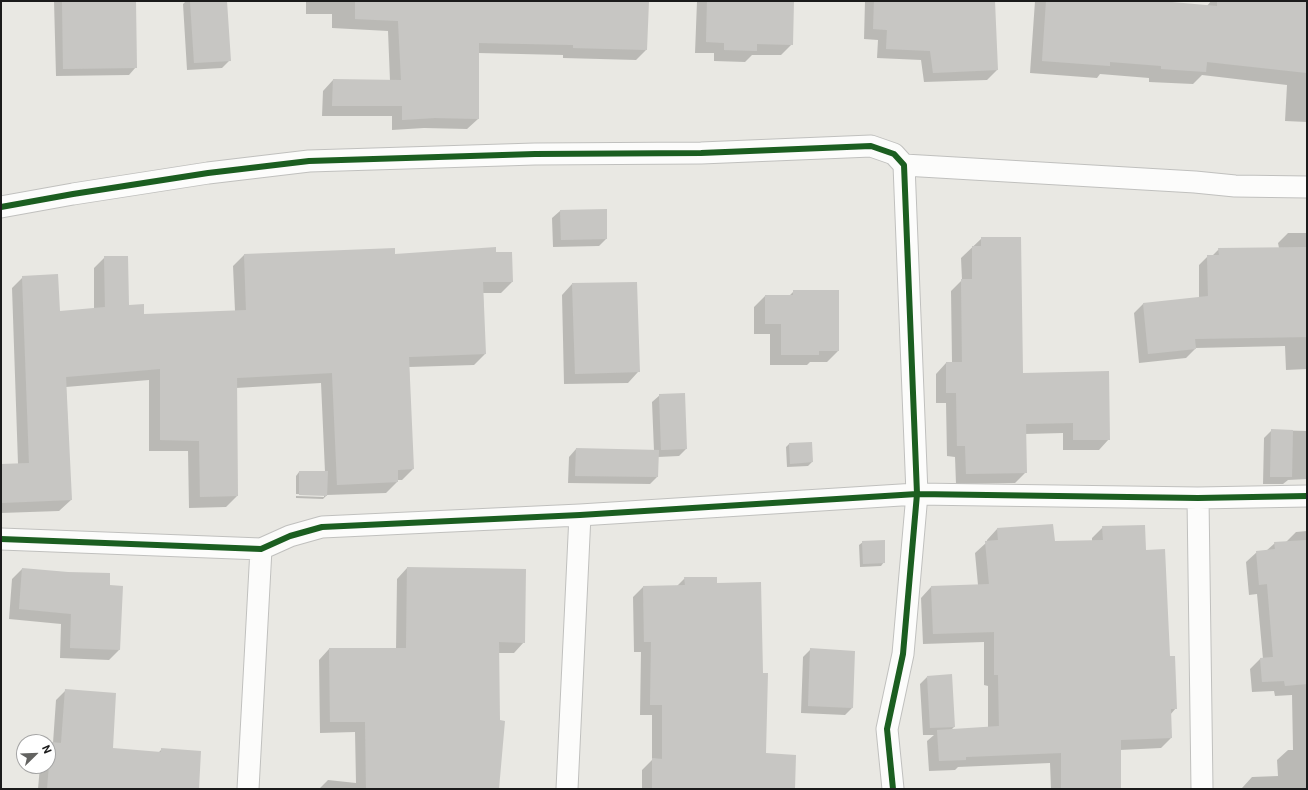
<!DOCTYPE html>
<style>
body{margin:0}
#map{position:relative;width:1308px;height:790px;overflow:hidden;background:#e9e8e3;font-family:Roboto,sans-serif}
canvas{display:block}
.frame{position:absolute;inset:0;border:2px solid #1b1b1b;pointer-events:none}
.north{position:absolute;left:16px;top:734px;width:40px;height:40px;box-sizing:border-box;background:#fff;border:1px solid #a4a4a4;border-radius:50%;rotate:67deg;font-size:11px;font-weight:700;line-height:16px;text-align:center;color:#1b1b1b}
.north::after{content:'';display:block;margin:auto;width:14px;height:18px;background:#636361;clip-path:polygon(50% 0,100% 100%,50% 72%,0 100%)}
</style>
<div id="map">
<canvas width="1308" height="790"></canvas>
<div class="frame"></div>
<div class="north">N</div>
</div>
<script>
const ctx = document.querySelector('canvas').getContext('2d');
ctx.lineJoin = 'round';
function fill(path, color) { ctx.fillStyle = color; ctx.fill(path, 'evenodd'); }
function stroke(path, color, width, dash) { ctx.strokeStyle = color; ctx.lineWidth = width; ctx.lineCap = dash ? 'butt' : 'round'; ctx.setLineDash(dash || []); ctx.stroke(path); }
const shadow = new Path2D(`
 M 54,1 L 135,1 L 136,67 L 129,75 L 56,76 Z
 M 186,1 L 226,1 L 230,60 L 222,68 L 187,70 L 183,4 Z
 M 306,1 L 648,1 L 646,50 L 636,60 L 563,58 L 563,55 L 478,53 L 478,119 L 467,129 L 424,128 L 392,130 L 392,116 L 322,116 L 323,91 L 333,80 L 390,81 L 388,31 L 332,28 L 332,14 L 306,14 Z
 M 697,1 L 793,1 L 792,44 L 781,55 L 752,55 L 745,62 L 714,61 L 714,53 L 695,53 Z
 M 865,1 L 994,1 L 997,70 L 987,80 L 924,82 L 921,60 L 877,58 L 878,40 L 864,39 Z
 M 1035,1 L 1149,1 L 1207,6 L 1211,1 L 1307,1 L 1307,122 L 1285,121 L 1287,85 L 1202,75 L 1193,84 L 1149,82 L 1149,78 L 1100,74 L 1097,78 L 1030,73 Z
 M 606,210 L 606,239 L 599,246 L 553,247 L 552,218 L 560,211 Z
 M 1288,233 L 1307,233 L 1307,369 L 1286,370 L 1285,346 L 1195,348 L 1195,349 L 1186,358 L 1139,363 L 1134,313 L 1143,304 L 1199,298 L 1199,265 L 1208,256 L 1212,256 L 1219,249 L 1279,248 L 1278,243 Z
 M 982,238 L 1022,374 L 1109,439 L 1099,450 L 1063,450 L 1063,433 L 1025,434 L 1026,472 L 1015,483 L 956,484 L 955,457 L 947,456 L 946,403 L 936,403 L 936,374 L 946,363 L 952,363 L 951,291 L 962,280 L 961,258 Z
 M 394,249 L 394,255 L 511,253 L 512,282 L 501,293 L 483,293 L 485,354 L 474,365 L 409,367 L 413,469 L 402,480 L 397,480 L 397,482 L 386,493 L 327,495 L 323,499 L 296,498 L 296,496 L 324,497 L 324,495 L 296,494 L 296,476 L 299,472 L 325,472 L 321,383 L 236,388 L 237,496 L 226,507 L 189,508 L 188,451 L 149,451 L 149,380 L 66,387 L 71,500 L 59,511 L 1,513 L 1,465 L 18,464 L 12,288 L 23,277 L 59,312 L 94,309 L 94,268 L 105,257 L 128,306 L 143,315 L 235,311 L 233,266 L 244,255 Z
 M 572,284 L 638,372 L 628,383 L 564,384 L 562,295 Z
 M 794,291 L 838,351 L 827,362 L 810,362 L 807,365 L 770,365 L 770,334 L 754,334 L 754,307 L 765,296 L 789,296 Z
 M 660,395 L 686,449 L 679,456 L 658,457 L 657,477 L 650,484 L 568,483 L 569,457 L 576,449 L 654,451 L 652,402 Z
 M 1272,430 L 1307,431 L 1307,479 L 1288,480 L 1283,484 L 1263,484 L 1264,438 Z
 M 789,444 L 812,462 L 808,466 L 787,467 L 786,447 Z
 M 1052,525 L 1054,542 L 1092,541 L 1092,538 L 1103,527 L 1145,551 L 1169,657 L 1176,708 L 1170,715 L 1171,738 L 1161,748 L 1120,750 L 1120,789 L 1051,789 L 1050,763 L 958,767 L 955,770 L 929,771 L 927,741 L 934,735 L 923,735 L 920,684 L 927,677 L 954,727 L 951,730 L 988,728 L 988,686 L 984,685 L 984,642 L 923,644 L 921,598 L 931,587 L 978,585 L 975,553 L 987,542 L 987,540 L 997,529 Z
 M 1307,531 L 1307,789 L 1242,789 L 1242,788 L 1252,777 L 1278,776 L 1277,760 L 1288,750 L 1293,750 L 1292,695 L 1275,696 L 1274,691 L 1252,692 L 1250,669 L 1260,659 L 1263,659 L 1257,594 L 1249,595 L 1246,562 L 1257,552 L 1266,551 L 1275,543 L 1286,542 L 1296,532 Z
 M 863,542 L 884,562 L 881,566 L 860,567 L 859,545 Z
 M 407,568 L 524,642 L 514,653 L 498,653 L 498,789 L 319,789 L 328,780 L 356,783 L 355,732 L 320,733 L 319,660 L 329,649 L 396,649 L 397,579 Z
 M 22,569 L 109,586 L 122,587 L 119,650 L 109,660 L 60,658 L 61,624 L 9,619 L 12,579 Z
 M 685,578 L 716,584 L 765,754 L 794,789 L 639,789 L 642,788 L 642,770 L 652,760 L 652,715 L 640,715 L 641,652 L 634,652 L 633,597 L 643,587 L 677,586 Z
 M 811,649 L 852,708 L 845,715 L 801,713 L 803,657 Z
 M 66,690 L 112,749 L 158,753 L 161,750 L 198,789 L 38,789 L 40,766 L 48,766 L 48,746 L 51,743 L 53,743 L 56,700 Z`);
const building = new Path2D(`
 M 62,1 L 136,1 L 137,68 L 63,69 Z
 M 190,1 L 227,1 L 231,61 L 194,63 Z
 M 355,1 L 649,1 L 647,50 L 573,48 L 573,45 L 479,43 L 479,119 L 435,118 L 402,120 L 402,106 L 332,106 L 333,79 L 401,80 L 398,21 L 355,19 Z
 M 707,1 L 794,1 L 793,45 L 757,44 L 757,51 L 724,50 L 724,43 L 706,42 Z
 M 874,1 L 995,1 L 998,70 L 933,73 L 930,51 L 886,49 L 887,30 L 873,29 Z
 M 1046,1 L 1161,1 L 1217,6 L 1217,1 L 1307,1 L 1307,73 L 1207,62 L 1206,72 L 1161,69 L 1161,66 L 1110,62 L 1110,66 L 1042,61 Z
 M 607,209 L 607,239 L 561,240 L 560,210 Z
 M 981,237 L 1021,237 L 1023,373 L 1109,371 L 1110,440 L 1073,440 L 1073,423 L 1026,424 L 1027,473 L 966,474 L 965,446 L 957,446 L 956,393 L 946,393 L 946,362 L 962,362 L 961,279 L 972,279 L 972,246 L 981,246 Z
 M 496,247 L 496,252 L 512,252 L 513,282 L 483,282 L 486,354 L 409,357 L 414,469 L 398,470 L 398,482 L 337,485 L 332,373 L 237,378 L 238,496 L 200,497 L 199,441 L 160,440 L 160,369 L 66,377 L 72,500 L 1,503 L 1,464 L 29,463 L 22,276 L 58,274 L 60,311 L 105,307 L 104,256 L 128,256 L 129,305 L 144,304 L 144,314 L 246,310 L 244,254 L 395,248 L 395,254 Z
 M 1307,247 L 1307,337 L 1195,339 L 1196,349 L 1148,354 L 1143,303 L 1208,296 L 1207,255 L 1219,255 L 1218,248 Z
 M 637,282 L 640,372 L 575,374 L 572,283 Z
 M 793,290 L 839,290 L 839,351 L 819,351 L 819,355 L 781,355 L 781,324 L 765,324 L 765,295 L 793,295 Z
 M 685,393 L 687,449 L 661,450 L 659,394 Z
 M 1271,429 L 1293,430 L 1292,477 L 1270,477 Z
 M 812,442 L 813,462 L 790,464 L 789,443 Z
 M 576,448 L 659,450 L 658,477 L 575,476 Z
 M 299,471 L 328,471 L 327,496 L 299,495 Z
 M 1053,524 L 1055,541 L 1103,540 L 1102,526 L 1145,525 L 1146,550 L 1165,549 L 1170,656 L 1175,656 L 1177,709 L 1171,709 L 1172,738 L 1121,740 L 1121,789 L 1061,789 L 1061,753 L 966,757 L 966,760 L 939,761 L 937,730 L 999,726 L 998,675 L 994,675 L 994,632 L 933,634 L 931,586 L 989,584 L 985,541 L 998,540 L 997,528 Z
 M 885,540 L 885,563 L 863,564 L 862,541 Z
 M 1307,540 L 1307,684 L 1285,686 L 1284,681 L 1262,682 L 1260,658 L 1273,657 L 1267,584 L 1259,585 L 1256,551 L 1275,549 L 1274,542 Z
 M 407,567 L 526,569 L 525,643 L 499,642 L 500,720 L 505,721 L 499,789 L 366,789 L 365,722 L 330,722 L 329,648 L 406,648 Z
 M 22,568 L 68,572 L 110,573 L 110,585 L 123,586 L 120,650 L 70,648 L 71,614 L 19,609 Z
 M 684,577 L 717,577 L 717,583 L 761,582 L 763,673 L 768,673 L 766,753 L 796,755 L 795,789 L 652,789 L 652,758 L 662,759 L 662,705 L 650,705 L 651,642 L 644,642 L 643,586 L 685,585 Z
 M 810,648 L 855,651 L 853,708 L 808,706 Z
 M 952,674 L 955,727 L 930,728 L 927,676 Z
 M 65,689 L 116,693 L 113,748 L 161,752 L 161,748 L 201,751 L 199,789 L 47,789 L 51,742 L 61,743 Z`);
const minor = new Path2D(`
 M 904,165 L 1195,182 L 1235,186 L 1307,187
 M 1,207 L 73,194 L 208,173 L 309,161 L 535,154 L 701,153 L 871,146 L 894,154 L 904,165 L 917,494 L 903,654 L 887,729 L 893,789
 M 1198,498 L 1202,789
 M 1,539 L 261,549 L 290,536 L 322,527 L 580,515 L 917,494 L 1198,498 L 1307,496
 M 248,789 L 261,549
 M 567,789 L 580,515`);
const cycleway = new Path2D(`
 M 1,207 L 73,194 L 208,173 L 309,161 L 535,154 L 701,153 L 871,146 L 894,154 L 904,165 L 917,494 L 903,654 L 887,729 L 893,789
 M 1,539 L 261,549 L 290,536 L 322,527 L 580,515 L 917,494 L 1198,498 L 1307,496`);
fill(shadow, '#0003');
fill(building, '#c7c6c3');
stroke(minor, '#c0c0be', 23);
stroke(minor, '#fcfcfb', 21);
stroke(cycleway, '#1b5e20', 6);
</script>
